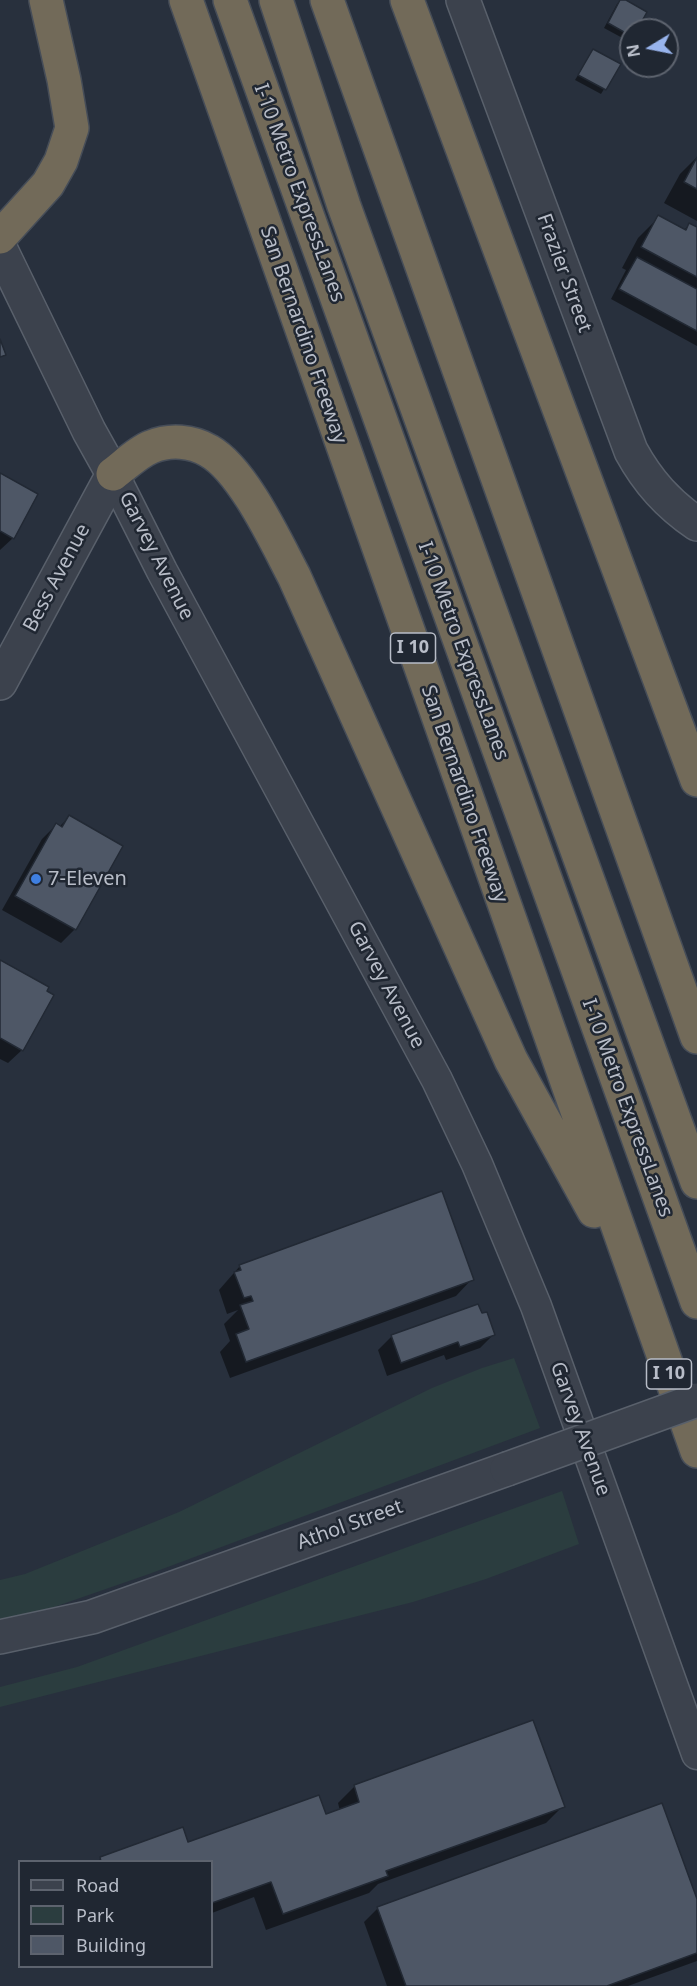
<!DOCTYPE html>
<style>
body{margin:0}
#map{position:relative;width:697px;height:1986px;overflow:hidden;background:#28303d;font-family:"Noto Sans",sans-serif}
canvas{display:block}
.legend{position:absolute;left:18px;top:1860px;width:195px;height:108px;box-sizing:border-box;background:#202732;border:2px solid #5d636e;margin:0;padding:8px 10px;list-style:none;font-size:18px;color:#b8bdc8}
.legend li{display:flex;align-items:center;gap:12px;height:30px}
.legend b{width:30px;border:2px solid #5d636e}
.north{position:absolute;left:619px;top:18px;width:60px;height:60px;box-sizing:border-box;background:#202732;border:2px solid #5d636e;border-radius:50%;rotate:260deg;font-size:16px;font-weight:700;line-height:24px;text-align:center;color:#b8bdc8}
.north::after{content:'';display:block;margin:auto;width:21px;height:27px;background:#98b4ed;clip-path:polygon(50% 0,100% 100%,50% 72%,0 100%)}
</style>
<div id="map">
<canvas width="697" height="1986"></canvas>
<ul class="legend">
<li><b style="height:8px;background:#3c424d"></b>Road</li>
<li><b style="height:16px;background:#2b3d3f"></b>Park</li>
<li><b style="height:16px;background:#4e5766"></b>Building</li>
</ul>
<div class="north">N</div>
</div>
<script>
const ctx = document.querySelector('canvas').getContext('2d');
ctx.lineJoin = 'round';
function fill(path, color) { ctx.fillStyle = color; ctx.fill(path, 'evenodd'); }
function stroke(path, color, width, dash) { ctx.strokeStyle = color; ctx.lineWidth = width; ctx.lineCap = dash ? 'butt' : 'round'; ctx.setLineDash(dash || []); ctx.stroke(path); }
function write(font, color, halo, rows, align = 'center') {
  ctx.font = font + ' "Noto Sans",sans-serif'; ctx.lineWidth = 5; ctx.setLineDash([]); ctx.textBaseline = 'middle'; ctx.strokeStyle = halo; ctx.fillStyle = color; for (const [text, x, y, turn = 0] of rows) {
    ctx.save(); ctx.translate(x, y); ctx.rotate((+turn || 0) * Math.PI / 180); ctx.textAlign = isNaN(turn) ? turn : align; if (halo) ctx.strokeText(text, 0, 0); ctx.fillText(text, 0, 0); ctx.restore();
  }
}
const green = new Path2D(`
 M 514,1358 L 540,1428 L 149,1574 L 34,1614 L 0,1621 L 0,1580 L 25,1574 L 179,1512 L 432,1388 L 482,1368 Z
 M 562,1491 L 579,1544 L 486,1579 L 413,1602 L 0,1707 L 0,1687 L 77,1667 Z`);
const shadow = new Path2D(`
 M 622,0 L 636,30 L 631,30 L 631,37 L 628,41 L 604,28 L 617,4 Z
 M 593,51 L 619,65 L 601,94 L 575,80 Z
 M 697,157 L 697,221 L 664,203 L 680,174 Z
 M 659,217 L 683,231 L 689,225 L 697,229 L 697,346 L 611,299 L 626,270 L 622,268 L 638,238 Z
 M 0,475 L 13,538 L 0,550 Z
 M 69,817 L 75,929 L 61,943 L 2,910 L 42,839 L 56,825 L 59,827 Z
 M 0,962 L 22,1050 L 8,1063 L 0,1059 Z
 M 240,1266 L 472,1279 L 456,1296 L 230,1378 L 220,1352 L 230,1341 L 224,1324 L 238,1310 L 227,1314 L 219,1290 Z
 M 493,1335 L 480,1348 L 446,1360 L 444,1355 L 387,1376 L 378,1350 L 392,1336 Z
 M 355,1786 L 563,1806 L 546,1823 L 378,1884 L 369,1893 L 266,1930 L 254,1897 L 212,1913 L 212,1862 L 98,1862 L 101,1858 L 187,1844 L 325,1816 L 340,1811 L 338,1803 Z
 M 697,1903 L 697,1961 L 628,1986 L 387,1986 L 364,1922 L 378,1908 Z`);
const building = new Path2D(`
 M 620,0 L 626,0 L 647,12 L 637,30 L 631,30 L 631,36 L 608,23 Z
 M 593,49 L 621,64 L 606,90 L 578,75 Z
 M 697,157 L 697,189 L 684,182 Z
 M 658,215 L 686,230 L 689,223 L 697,227 L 697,277 L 641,247 Z
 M 637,257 L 697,289 L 697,331 L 619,289 Z
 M 0,339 L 6,355 L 0,357 Z
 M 0,473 L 38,494 L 14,539 L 0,531 Z
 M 69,815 L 123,846 L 76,930 L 15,896 L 56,823 L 62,827 Z
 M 0,960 L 49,987 L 47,991 L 54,995 L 23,1051 L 0,1038 Z
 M 442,1191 L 474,1280 L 246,1362 L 236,1334 L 249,1329 L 240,1305 L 253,1301 L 251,1296 L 244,1298 L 234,1272 L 241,1270 L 239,1265 Z
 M 478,1304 L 482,1313 L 487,1312 L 495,1335 L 460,1347 L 458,1342 L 401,1363 L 391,1335 Z
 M 533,1720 L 565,1807 L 386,1871 L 388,1876 L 283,1914 L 271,1882 L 212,1903 L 212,1862 L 101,1862 L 100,1857 L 183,1827 L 188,1842 L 319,1795 L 326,1814 L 359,1802 L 354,1785 Z
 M 662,1803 L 697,1899 L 697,1953 L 607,1986 L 406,1986 L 377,1907 Z`);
const minor = new Path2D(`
 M 113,474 L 162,571 L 437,1080 L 477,1164 L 536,1306 L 697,1754`);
const tertiary = new Path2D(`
 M 463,0 L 631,451 C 648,482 668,504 697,524
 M 0,248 L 89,431 L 113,474 L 0,683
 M 0,1637 L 92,1617 L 507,1469`);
const motorway = new Path2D(`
 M 186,0 L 697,1451
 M 230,0 L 697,1302
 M 276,0 L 344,206 L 697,1182
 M 327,0 L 697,1037
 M 407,0 L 697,780
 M 0,237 L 48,184 L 61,161 L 72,128 L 64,80 L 46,0
 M 113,474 C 125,465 138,452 151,447 C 170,439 192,441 209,451 C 243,470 276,542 294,576 L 511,1060 L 594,1211`);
const tertiaryBridge = new Path2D(`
 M 507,1469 L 697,1400`);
const markers = [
 [36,879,6,"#3f7fe0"]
];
const shields = [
 [413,648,45],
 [669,1374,45]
];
const shieldNames = [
 ["I 10",413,648],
 ["I 10",669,1374]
];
const streetNames = [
 ["I-10 Metro ExpressLanes",299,193,70],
 ["Frazier Street",564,273,70],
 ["San Bernardino Freeway",303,335,71],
 ["Garvey Avenue",156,556,63],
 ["Bess Avenue",57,578,-62],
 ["I-10 Metro ExpressLanes",463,651,70],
 ["San Bernardino Freeway",464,794,71],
 ["Garvey Avenue",386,985,62],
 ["I-10 Metro ExpressLanes",627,1108,70],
 ["Garvey Avenue",580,1429,70],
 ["Athol Street",350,1525,-20]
];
const poiNames = [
 ["7-Eleven",48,879]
];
fill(green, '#2b3d3f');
fill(shadow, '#0007');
fill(building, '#4e5766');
stroke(building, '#222934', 1.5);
stroke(minor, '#59606b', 33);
stroke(tertiary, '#59606b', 36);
stroke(motorway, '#464d58', 36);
stroke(minor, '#3c424d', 30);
stroke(tertiary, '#3c424d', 33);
stroke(motorway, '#726a59', 33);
stroke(tertiaryBridge, '#59606b', 36, []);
stroke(tertiaryBridge, '#3c424d', 33);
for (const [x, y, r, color] of markers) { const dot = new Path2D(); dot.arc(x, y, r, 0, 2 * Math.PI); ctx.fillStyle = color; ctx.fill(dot); stroke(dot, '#202732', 2); }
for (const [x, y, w] of shields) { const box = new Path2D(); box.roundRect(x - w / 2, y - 15, w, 30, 4.5); ctx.fillStyle = '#202732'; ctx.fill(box); stroke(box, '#b8bdc8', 1.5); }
write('bold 18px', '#b8bdc8', null, shieldNames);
write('20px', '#b8bdc8', '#202732', streetNames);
write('20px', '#b8bdc8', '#202732', poiNames, 'left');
</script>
